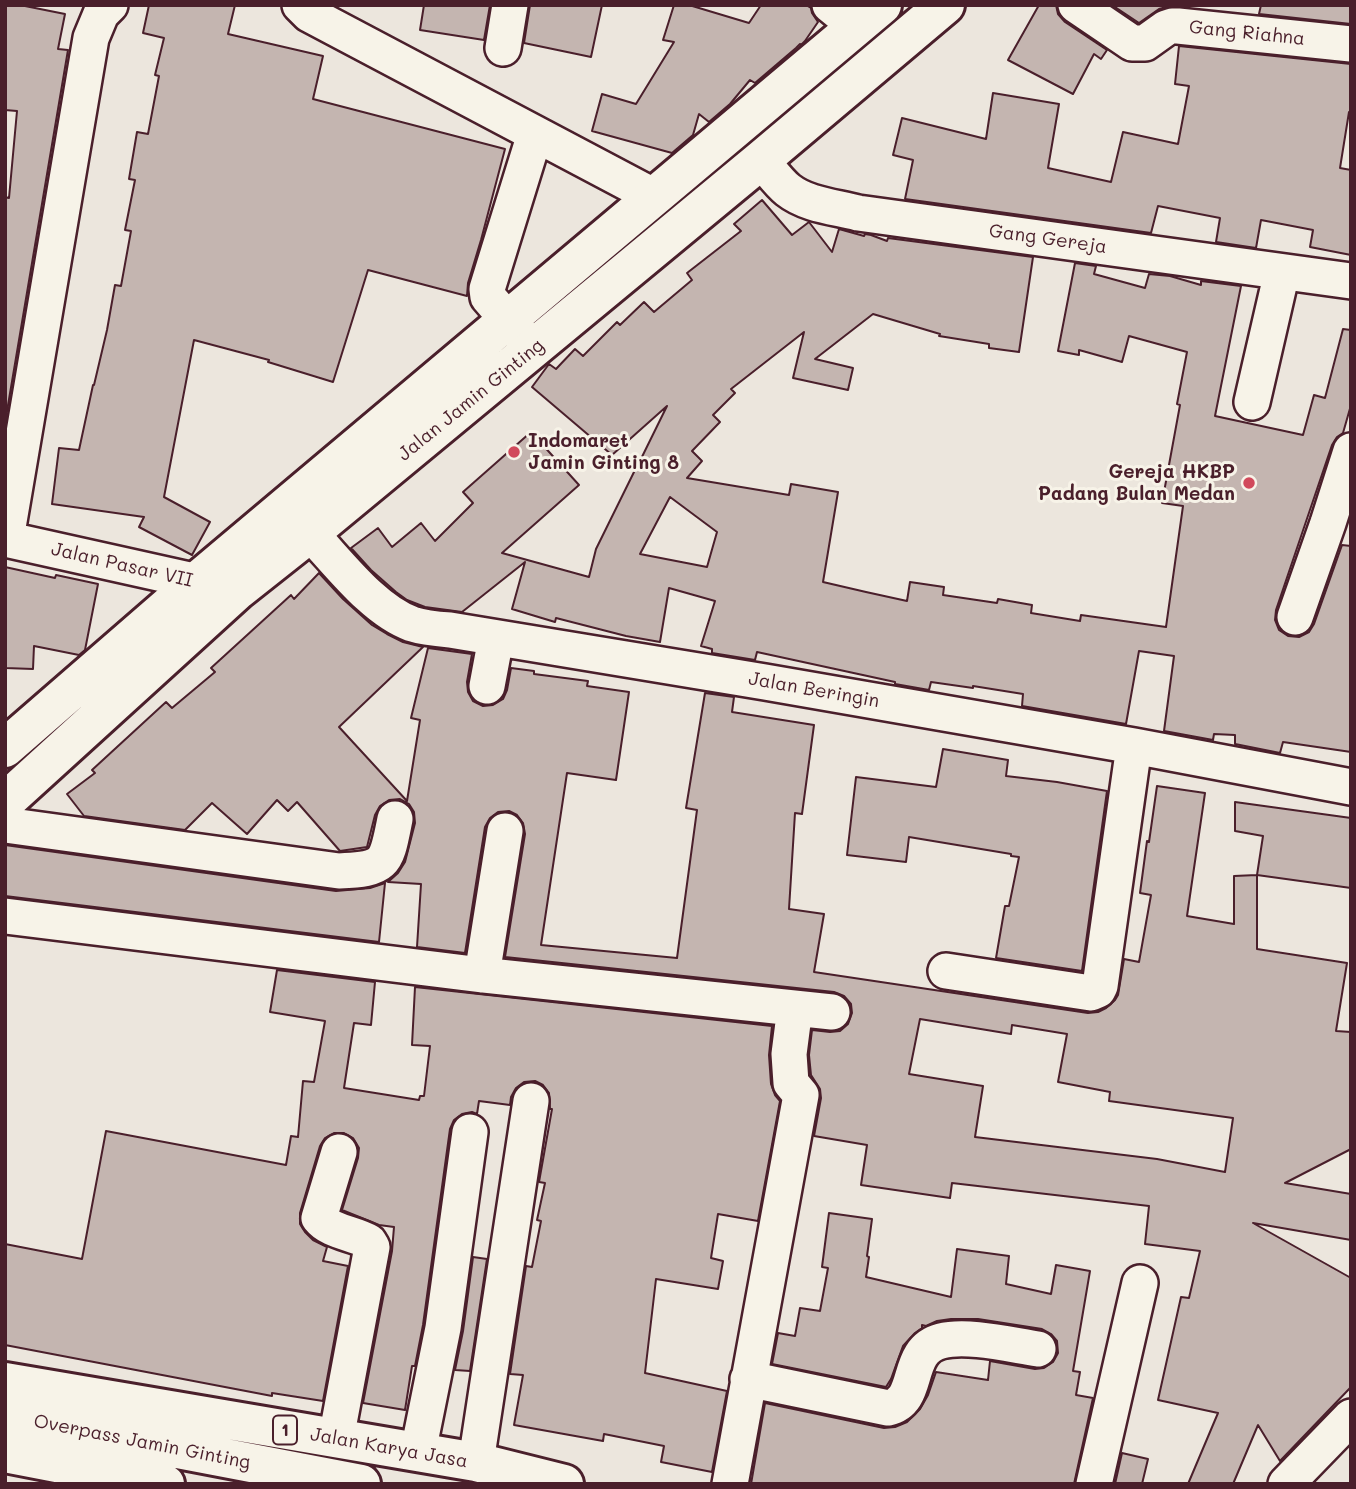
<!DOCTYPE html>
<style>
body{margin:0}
#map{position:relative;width:1356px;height:1489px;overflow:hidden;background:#ece6dd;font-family:Mali,sans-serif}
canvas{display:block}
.frame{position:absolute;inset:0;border:7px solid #4a1f2b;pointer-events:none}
</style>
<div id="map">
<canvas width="1356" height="1489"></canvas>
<div class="frame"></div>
</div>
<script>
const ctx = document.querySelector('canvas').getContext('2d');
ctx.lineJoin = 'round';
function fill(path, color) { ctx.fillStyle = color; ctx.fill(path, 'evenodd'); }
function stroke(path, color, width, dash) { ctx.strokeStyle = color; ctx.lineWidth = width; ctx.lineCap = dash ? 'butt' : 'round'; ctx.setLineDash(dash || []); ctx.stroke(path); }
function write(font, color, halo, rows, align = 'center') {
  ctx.font = font + ' Mali,sans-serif'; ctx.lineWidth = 6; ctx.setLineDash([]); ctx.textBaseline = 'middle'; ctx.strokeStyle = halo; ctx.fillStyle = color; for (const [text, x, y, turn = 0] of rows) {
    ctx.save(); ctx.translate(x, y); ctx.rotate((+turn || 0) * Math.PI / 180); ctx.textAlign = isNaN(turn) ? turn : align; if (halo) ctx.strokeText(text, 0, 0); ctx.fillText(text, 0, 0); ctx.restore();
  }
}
const building = new Path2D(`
 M 5,5 L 20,5 L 65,14 L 58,49 L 68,50 L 5,423 L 5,197 L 9,198 L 17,111 L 5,110 Z
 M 149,5 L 235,5 L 228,34 L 323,56 L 313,99 L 505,149 L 481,240 L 468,283 L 467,296 L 368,270 L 333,382 L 268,362 L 269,360 L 194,340 L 164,497 L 210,522 L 192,555 L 139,527 L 144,517 L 52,504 L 59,448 L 79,450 L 93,385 L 94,385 L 107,330 L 115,285 L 121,286 L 131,231 L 125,230 L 135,180 L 129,179 L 137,132 L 148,134 L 159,76 L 155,75 L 164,38 L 143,33 Z
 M 424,5 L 490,5 L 484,40 L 420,30 Z
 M 530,5 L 602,5 L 591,57 L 524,43 Z
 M 674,5 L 689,5 L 749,23 L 761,5 L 806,5 L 811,8 L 812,13 L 818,22 L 805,41 L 801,45 L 800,44 L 796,48 L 755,83 L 750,80 L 730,104 L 709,122 L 699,114 L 693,135 L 672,153 L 592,131 L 602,94 L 636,104 L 674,42 L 663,40 Z
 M 1039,5 L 1056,5 L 1058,14 L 1065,22 L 1107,50 L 1101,59 L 1094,54 L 1073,94 L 1008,60 Z
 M 1112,5 L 1174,5 L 1159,9 L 1139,23 Z
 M 1261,5 L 1351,5 L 1351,24 L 1259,14 Z
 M 1179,46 L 1351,64 L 1351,113 L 1349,112 L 1340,168 L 1351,170 L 1351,255 L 1310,247 L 1313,230 L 1261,220 L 1256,248 L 1216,242 L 1220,218 L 1158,206 L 1151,233 L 905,199 L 913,160 L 893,155 L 902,118 L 986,139 L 993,93 L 1059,104 L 1048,168 L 1111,182 L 1123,132 L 1178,144 L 1189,86 L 1175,84 Z
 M 762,200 L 792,235 L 809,222 L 832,252 L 839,229 L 864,236 L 865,234 L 871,235 L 887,241 L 888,238 L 1033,257 L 1019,352 L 989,348 L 989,344 L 939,336 L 940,334 L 873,314 L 815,359 L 853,368 L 848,390 L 793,378 L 804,332 L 731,389 L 735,393 L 713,415 L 720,422 L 692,451 L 702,461 L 687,478 L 789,495 L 791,484 L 838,492 L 823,582 L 866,592 L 907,601 L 910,582 L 944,587 L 943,595 L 997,603 L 998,599 L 1032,605 L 1031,613 L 1080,621 L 1081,615 L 1166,627 L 1183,506 L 1162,503 L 1180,405 L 1177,404 L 1187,352 L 1129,336 L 1122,362 L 1079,350 L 1079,355 L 1058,351 L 1075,263 L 1096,266 L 1094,274 L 1145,288 L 1149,274 L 1170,276 L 1201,285 L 1201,281 L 1241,286 L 1215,416 L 1303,435 L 1314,395 L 1325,398 L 1343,329 L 1351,330 L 1351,405 L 1343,433 L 1337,437 L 1332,445 L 1276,610 L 1275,620 L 1279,630 L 1288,636 L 1299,637 L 1309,632 L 1314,624 L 1342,545 L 1351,546 L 1351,752 L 1283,742 L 1280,753 L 1235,744 L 1235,735 L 1214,734 L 1213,740 L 1164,731 L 1174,656 L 1139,651 L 1126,724 L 1022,706 L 1023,694 L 973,686 L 973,688 L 931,682 L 929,690 L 895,684 L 895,682 L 757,652 L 755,660 L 712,653 L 712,649 L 701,646 L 715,601 L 669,588 L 660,642 L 626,636 L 556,618 L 555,622 L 512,609 L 525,562 L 462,612 L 425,607 L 407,600 L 396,592 L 371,570 L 351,548 L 378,528 L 392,547 L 421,523 L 435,541 L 473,503 L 463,492 L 531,432 L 579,485 L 502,553 L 589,577 L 596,549 L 635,470 L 633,468 L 636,469 L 667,406 L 612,455 L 532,387 L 549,364 L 556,369 L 575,349 L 583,356 L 617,322 L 620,325 L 644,302 L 654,312 L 692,280 L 687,273 L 741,231 L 734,224 ZM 670,497 L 717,532 L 707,567 L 640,554 Z
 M 5,567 L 55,578 L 56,575 L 98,584 L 85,650 L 79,655 L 34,646 L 33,669 L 5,668 Z
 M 319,573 L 343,599 L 372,625 L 387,634 L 403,642 L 423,647 L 339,727 L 407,801 L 420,720 L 411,718 L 428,648 L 472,654 L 467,682 L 468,692 L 473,701 L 483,706 L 493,705 L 503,699 L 507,690 L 511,668 L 534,671 L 534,674 L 588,681 L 587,686 L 629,692 L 616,780 L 567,773 L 541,945 L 677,958 L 697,810 L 686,808 L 705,693 L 734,697 L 732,712 L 814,725 L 802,814 L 795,813 L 789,909 L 824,914 L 814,972 L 1088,1013 L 1098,1012 L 1106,1008 L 1115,1000 L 1118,995 L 1124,959 L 1139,962 L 1151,895 L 1140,893 L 1147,841 L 1149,842 L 1157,786 L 1205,793 L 1187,916 L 1234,924 L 1234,876 L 1257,875 L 1257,949 L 1347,963 L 1336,1031 L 1351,1032 L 1351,1149 L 1285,1183 L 1351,1194 L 1351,1240 L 1253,1223 L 1351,1278 L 1351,1387 L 1280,1461 L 1258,1425 L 1233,1484 L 1188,1484 L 1218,1413 L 1158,1400 L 1181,1297 L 1189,1298 L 1200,1251 L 1145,1244 L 1149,1206 L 952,1183 L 950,1198 L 861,1185 L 867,1145 L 814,1136 L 821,1098 L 820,1089 L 811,1075 L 809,1055 L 812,1030 L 830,1032 L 840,1031 L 848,1024 L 852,1013 L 851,1004 L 844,996 L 834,992 L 505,957 L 525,834 L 523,823 L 517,815 L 509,811 L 498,812 L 490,818 L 485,827 L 465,953 L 417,947 L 421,884 L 388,882 L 398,873 L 405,862 L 415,823 L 414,812 L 409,804 L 400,799 L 389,800 L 380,806 L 375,815 L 367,847 L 340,851 L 297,802 L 288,811 L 277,800 L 247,834 L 212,803 L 185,830 L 84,816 L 67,794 L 95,773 L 92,770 L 166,702 L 172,708 L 215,672 L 211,668 L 291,595 L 294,599 ZM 920,1019 L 1011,1034 L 1012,1025 L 1067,1034 L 1058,1082 L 1110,1092 L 1109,1101 L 1233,1118 L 1225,1172 L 1157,1159 L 975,1137 L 983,1086 L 909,1074 Z
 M 943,749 L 1008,760 L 1006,776 L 1057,782 L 1107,791 L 1082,971 L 996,958 L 1005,906 L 1009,906 L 1019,857 L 1011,856 L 1011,854 L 909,837 L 906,862 L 847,855 L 856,777 L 936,787 Z
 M 1235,802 L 1351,818 L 1351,888 L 1257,875 L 1263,836 L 1235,831 Z
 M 5,845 L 336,891 L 370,888 L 385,883 L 379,942 L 5,896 Z
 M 277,970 L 375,982 L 371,1025 L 354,1023 L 344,1088 L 419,1100 L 420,1096 L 424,1096 L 430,1046 L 412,1045 L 415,987 L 772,1026 L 769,1055 L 771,1084 L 775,1095 L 780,1101 L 758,1221 L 718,1214 L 711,1258 L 723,1261 L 718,1289 L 656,1279 L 645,1373 L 727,1391 L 712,1472 L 661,1462 L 664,1446 L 604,1434 L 603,1441 L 514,1425 L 523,1375 L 510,1374 L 526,1266 L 532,1267 L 541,1221 L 537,1220 L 545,1183 L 539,1182 L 552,1109 L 550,1109 L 549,1093 L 543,1085 L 535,1081 L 524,1082 L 516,1088 L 511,1097 L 510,1105 L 479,1101 L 477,1114 L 472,1112 L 462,1114 L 454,1120 L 450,1129 L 423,1325 L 415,1366 L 412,1366 L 405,1410 L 363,1403 L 392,1251 L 394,1227 L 379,1225 L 342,1210 L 358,1158 L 359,1148 L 353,1138 L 344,1133 L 334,1133 L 325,1138 L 320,1146 L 300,1213 L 300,1224 L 305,1232 L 313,1240 L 327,1247 L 323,1261 L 348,1266 L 323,1401 L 272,1393 L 272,1396 L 5,1345 L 5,1244 L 82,1259 L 106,1131 L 286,1165 L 291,1136 L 298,1137 L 303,1081 L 314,1082 L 325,1021 L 270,1012 Z
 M 829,1213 L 872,1219 L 867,1256 L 869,1257 L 866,1277 L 951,1297 L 957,1249 L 1009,1256 L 1006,1284 L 1051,1294 L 1056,1265 L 1090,1271 L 1073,1371 L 1080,1372 L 1076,1395 L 1093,1398 L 1074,1484 L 751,1484 L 765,1403 L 884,1428 L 895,1427 L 907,1422 L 920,1409 L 928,1395 L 936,1372 L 988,1380 L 990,1361 L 1035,1369 L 1044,1368 L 1053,1362 L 1058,1353 L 1057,1341 L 1051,1334 L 1042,1329 L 978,1319 L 951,1319 L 937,1321 L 926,1326 L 922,1325 L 922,1328 L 915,1333 L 903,1346 L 891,1379 L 886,1387 L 772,1364 L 778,1333 L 795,1336 L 800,1308 L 820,1311 L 828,1268 L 822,1267 Z
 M 473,1257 L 487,1259 L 470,1371 L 455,1370 L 463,1331 Z
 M 1122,1453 L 1148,1459 L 1142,1484 L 1115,1484 Z`);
const minor = new Path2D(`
 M 300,5 L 309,14 L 653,196
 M 830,5 L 857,27
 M 1076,5 L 1132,43 L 1145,43 L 1166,28 L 1172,26 L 1178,26 L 1351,44
 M 503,48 L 510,5
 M 761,160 C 770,170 778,182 788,190 C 807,205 835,207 858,213 L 1351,281
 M 526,341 L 488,297 L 487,289 L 535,134
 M 1252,402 L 1282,272
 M 310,533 C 338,562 373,610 412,624 C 424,628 437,629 450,630 L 765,682 L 1134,746 L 1351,787
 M 5,539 L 221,587
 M 6,539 L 91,38 L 101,14 L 110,5
 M 1295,617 L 1328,523 L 1351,451
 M 487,686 L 496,638
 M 5,825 L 339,871 C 387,869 386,864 395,819
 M 5,916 L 482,975 L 832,1012
 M 946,971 L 1091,993 L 1098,990 L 1100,986 L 1134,746
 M 482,975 L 505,831
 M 748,1379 L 888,1408 C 922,1401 903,1351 941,1341 C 967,1334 1011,1345 1038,1349
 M 336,1439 L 372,1247 L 369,1242 C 354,1233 330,1232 319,1218 L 339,1152
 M 418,1452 L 443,1328 L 470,1132
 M 476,1462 L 531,1101
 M 730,1484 L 801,1095 L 791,1083 L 789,1054 L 793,1023
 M 1094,1484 L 1140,1283
 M 1286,1484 L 1351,1417`);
const major = new Path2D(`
 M 5,748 L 196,582 L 882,5
 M 5,802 L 238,590 L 310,533 L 761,160 L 945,5`);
const highway = new Path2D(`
 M 5,1382 L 476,1462 L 564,1484
 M 5,1416 L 361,1484
 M 5,1453 L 165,1484`);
const markers = [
 [514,452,7,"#d1495b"],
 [1249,483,7,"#d1495b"]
];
const shields = [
 [285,1430,24]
];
const shieldNames = [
 ["1",285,1430]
];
const streetNames = [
 ["Gang Riahna",1247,33,6],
 ["Gang Gereja",1048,239,8],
 ["Jalan Jamin Ginting",471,400,-39],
 ["Jalan Pasar VII",122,565,13],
 ["Jalan Beringin",814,690,10],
 ["Overpass Jamin Ginting",142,1442,11],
 ["Jalan Karya Jasa",389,1448,10]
];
const poiNames = [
 ["Indomaret",528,441],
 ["Jamin Ginting 8",528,463],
 ["Gereja HKBP",1235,472,"right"],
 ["Padang Bulan Medan",1235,494,"right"]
];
fill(building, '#c4b5b0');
stroke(building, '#4a1f2b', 2);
stroke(minor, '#4a1f2b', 40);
stroke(major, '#4a1f2b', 44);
stroke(highway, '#4a1f2b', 44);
stroke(minor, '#f7f3e8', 35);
stroke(major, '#f7f3e8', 38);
stroke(highway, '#f7f3e8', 38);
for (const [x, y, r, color] of markers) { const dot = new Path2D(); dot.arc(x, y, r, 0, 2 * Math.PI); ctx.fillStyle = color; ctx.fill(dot); stroke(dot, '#f7f3e8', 2.5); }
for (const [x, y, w] of shields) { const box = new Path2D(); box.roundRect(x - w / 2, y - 14.5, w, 29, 5); ctx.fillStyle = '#f7f3e8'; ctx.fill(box); stroke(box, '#4a1f2b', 2); }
write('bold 18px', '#4a1f2b', null, shieldNames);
write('19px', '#4a1f2b', '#f7f3e8', streetNames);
write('bold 19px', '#4a1f2b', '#f7f3e8', poiNames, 'left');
</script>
